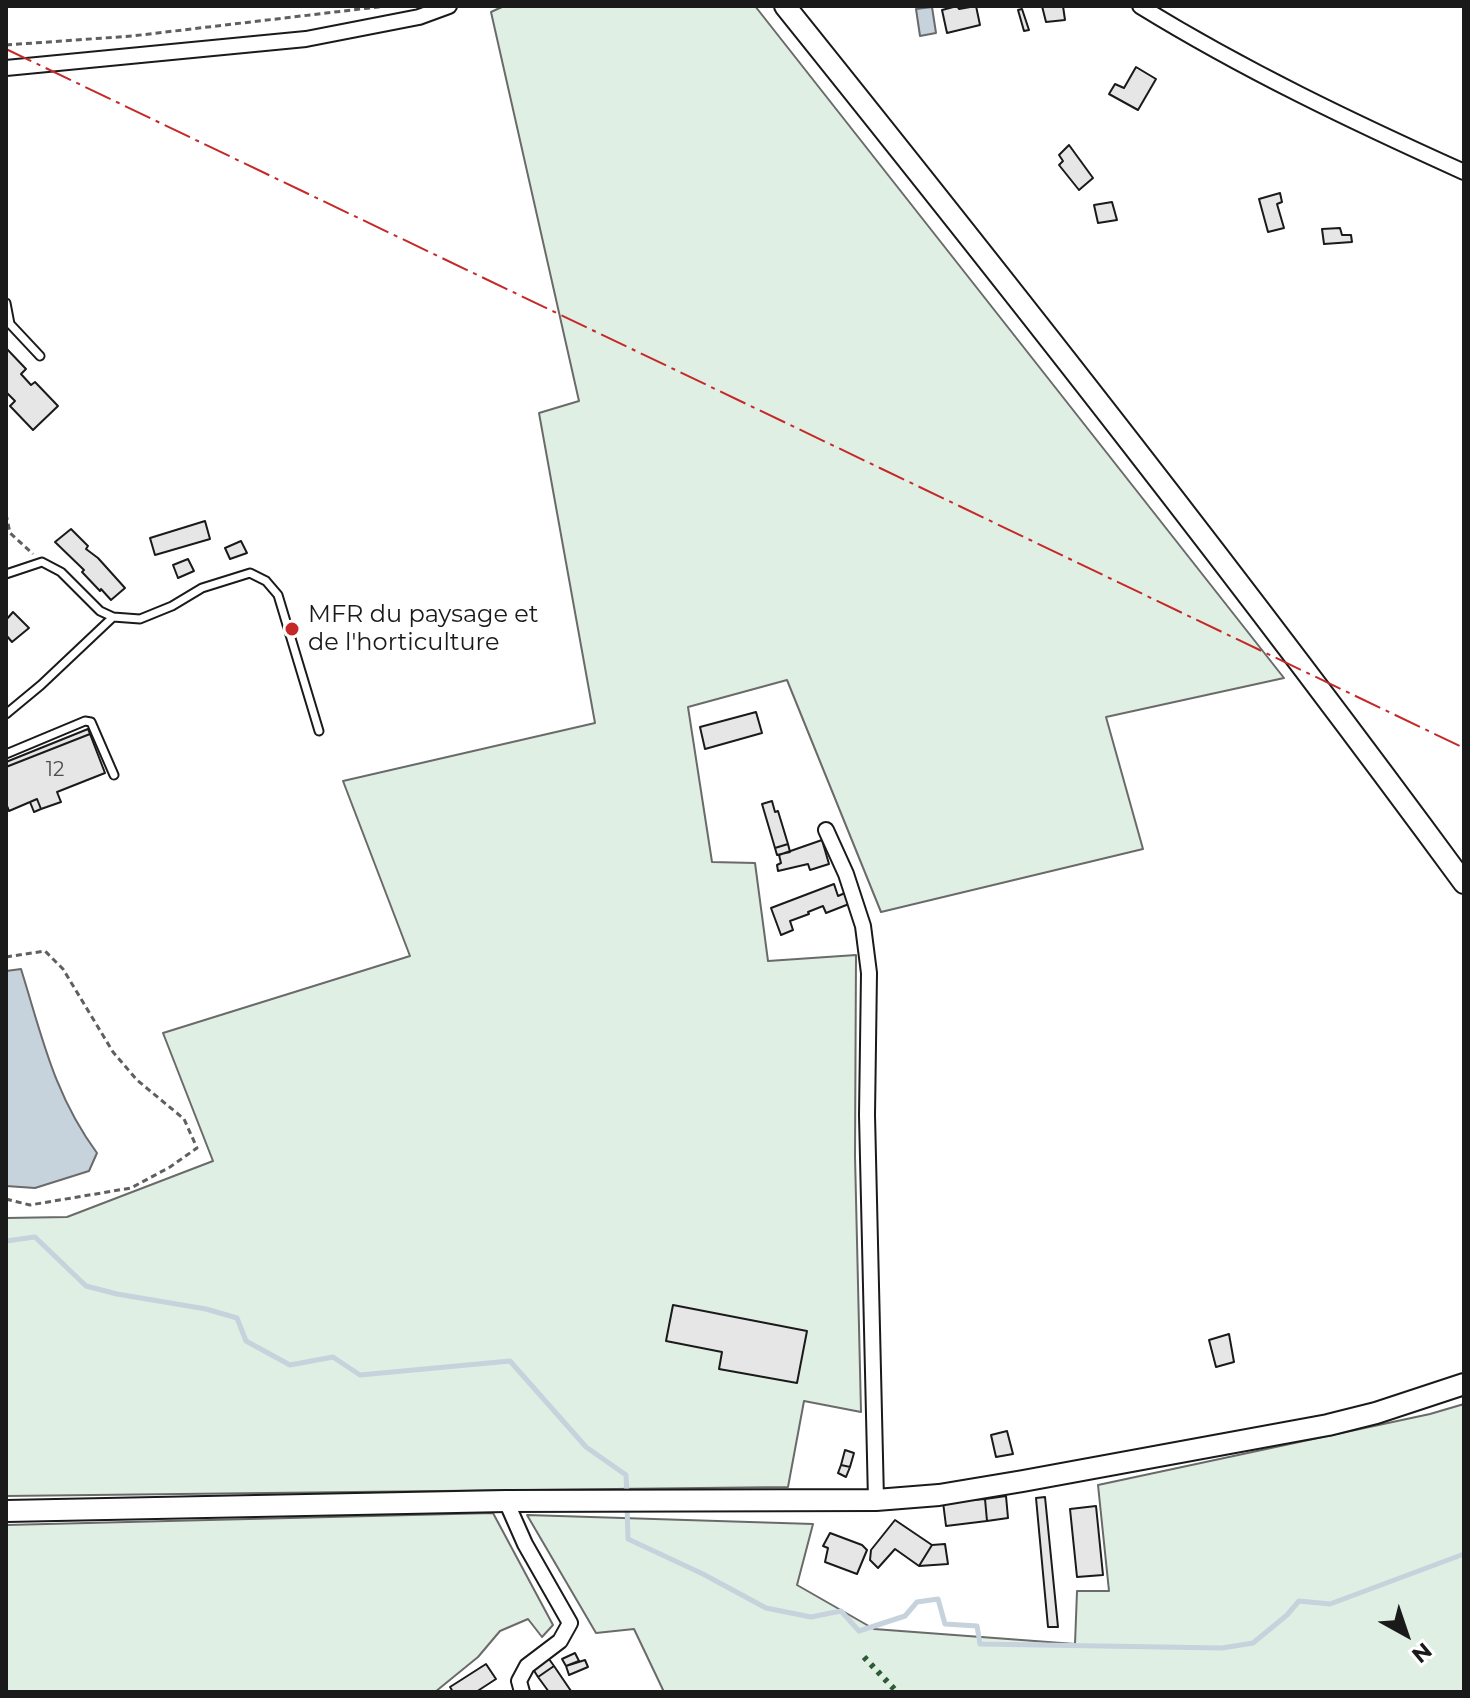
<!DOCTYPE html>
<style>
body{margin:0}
#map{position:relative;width:1470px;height:1698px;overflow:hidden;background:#fff;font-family:Montserrat,sans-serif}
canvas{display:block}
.frame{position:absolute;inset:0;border:8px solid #1a1a1a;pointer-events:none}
.north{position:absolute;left:1366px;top:1594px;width:80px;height:80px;-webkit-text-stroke:6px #fff;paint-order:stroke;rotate:140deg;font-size:22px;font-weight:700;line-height:32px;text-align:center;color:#1a1a1a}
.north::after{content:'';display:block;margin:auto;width:28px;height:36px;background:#1a1a1a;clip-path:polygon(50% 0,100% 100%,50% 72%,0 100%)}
</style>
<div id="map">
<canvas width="1470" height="1698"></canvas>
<div class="frame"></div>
<div class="north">N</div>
</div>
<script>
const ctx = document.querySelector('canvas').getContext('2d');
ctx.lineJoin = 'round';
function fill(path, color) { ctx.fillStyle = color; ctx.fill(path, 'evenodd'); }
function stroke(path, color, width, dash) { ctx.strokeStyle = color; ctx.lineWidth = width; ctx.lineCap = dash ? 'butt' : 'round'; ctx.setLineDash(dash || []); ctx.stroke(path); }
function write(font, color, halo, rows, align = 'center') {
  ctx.font = font + ' Montserrat,sans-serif'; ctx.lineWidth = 6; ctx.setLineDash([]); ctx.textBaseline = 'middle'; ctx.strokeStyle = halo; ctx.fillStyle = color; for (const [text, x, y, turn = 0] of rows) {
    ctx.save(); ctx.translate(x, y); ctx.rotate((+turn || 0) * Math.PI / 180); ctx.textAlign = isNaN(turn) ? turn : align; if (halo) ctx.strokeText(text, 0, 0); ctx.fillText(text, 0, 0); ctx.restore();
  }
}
const green = new Path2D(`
 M 504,6 L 755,6 L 1284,678 L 1106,717 L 1143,849 L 881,912 L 787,680 L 688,707 L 712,862 L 755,863 L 768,961 L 856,955 L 855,1156 L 861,1412 L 804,1401 L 788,1487 L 6,1496 L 6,1218 L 67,1217 L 213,1161 L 163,1033 L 410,956 L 343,781 L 595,723 L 539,413 L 579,401 L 491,12 Z
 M 1464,1404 L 1464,1692 L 664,1692 L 634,1629 L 596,1633 L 527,1515 L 813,1524 L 797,1585 L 874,1629 L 1075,1644 L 1077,1591 L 1109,1591 L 1098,1485 L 1430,1414 Z
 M 493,1513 L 553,1625 L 542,1637 L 528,1619 L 500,1631 L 478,1657 L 435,1692 L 6,1692 L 6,1525 Z`);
const water = new Path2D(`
 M 932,7 L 936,33 L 920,36 L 916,9 Z
 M 21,969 C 42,1036 54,1095 97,1153 L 89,1171 L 35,1188 L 6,1186 L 6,971 Z`);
const stream = new Path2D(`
 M 6,1241 L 35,1237 L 86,1286 L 117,1294 L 206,1309 L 237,1318 L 246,1341 L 290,1365 L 333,1357 L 360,1375 L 510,1361 L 586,1447 L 626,1475 L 627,1495
 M 627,1505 L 628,1539 L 703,1574 L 766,1608 L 811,1617 L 841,1611 L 859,1631 L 905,1616 L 917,1602 L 938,1599 L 945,1624 L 977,1626 L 980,1644 L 1222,1648 L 1253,1643 L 1287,1615 L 1299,1601 L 1330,1604 L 1464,1554`);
const building = new Path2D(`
 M 957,6 L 959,9 L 976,6 L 980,25 L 947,33 L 942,10 Z
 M 1042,6 L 1063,6 L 1065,20 L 1046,22 Z
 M 1022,9 L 1029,30 L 1024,31 L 1018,10 Z
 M 1136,67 L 1156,79 L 1138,110 L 1109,94 L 1115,84 L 1124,88 Z
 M 1069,145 L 1093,178 L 1079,190 L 1059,165 L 1063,161 L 1059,155 Z
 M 1280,193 L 1282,202 L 1277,204 L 1284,228 L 1268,232 L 1259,199 Z
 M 1112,202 L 1117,220 L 1098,223 L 1094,205 Z
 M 1340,228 L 1342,235 L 1351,235 L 1352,242 L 1324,244 L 1322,229 Z
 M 6,348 L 26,369 L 21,374 L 31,385 L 35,382 L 58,406 L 33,430 L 10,406 L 15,401 L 6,392 Z
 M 205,521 L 210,539 L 155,555 L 150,538 Z
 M 71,529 L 88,546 L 86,549 L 98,558 L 125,588 L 111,600 L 101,589 L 100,591 L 82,572 L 84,570 L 55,542 Z
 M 241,541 L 247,553 L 230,559 L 225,548 Z
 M 188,559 L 194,571 L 178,578 L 173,565 Z
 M 13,612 L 29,628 L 12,642 L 6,635 L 6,620 Z
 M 756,712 L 762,733 L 705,749 L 700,727 Z
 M 88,729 L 90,734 L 6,767 L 6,762 Z
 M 90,734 L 105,773 L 57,792 L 61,802 L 41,809 L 37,799 L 9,811 L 6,803 L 6,767 Z
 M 37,799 L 41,809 L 34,812 L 30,802 Z
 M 772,801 L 775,812 L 778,811 L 788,844 L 775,848 L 762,804 Z
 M 822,840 L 829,864 L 810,870 L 808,864 L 778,871 L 777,865 L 781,863 L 779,855 Z
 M 788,844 L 790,852 L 777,855 L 775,848 Z
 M 834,884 L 838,896 L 845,893 L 849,904 L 826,913 L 823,906 L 808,912 L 809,914 L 790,921 L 793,930 L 781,935 L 771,908 Z
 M 673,1305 L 807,1331 L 797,1383 L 719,1369 L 722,1352 L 666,1341 Z
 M 1229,1334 L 1234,1362 L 1216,1367 L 1209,1340 Z
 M 1007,1431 L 1013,1454 L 996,1457 L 991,1435 Z
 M 845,1450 L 854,1453 L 850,1467 L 841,1465 Z
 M 841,1465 L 850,1467 L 846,1477 L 838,1473 Z
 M 1006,1496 L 1008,1518 L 987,1521 L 985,1499 Z
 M 1045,1497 L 1058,1627 L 1048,1627 L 1036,1498 Z
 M 985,1499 L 987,1521 L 946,1526 L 943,1502 Z
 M 1096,1506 L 1103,1575 L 1077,1577 L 1070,1509 Z
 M 895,1520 L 932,1545 L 919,1566 L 895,1549 L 878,1568 L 870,1560 L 871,1550 Z
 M 830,1533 L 862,1545 L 867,1550 L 857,1574 L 825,1562 L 828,1548 L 823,1546 Z
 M 945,1544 L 948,1564 L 919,1566 L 932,1545 Z
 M 575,1653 L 579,1661 L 566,1666 L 562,1659 Z
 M 549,1659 L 554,1666 L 538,1677 L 533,1669 Z
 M 585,1660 L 588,1667 L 569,1675 L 566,1666 Z
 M 486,1664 L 496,1679 L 476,1692 L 453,1692 L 450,1687 Z
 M 554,1666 L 571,1691 L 569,1692 L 549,1692 L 538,1677 Z`);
const path = new Path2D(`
 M 6,45 L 132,36 L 386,6
 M 6,514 L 10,533 L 33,554
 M 6,957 L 45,951 L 63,969 L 113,1052 L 137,1080 L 184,1119 L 197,1148 L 170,1167 L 131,1188 L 30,1205 L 6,1199`);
const lane = new Path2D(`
 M 6,303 L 10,324 L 40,356
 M 6,574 L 42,562 L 61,572 L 100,611 L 113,617 L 140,619 L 172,606 L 202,588 L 250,573 L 266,581 L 278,595 L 319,731
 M 6,714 L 41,685 L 113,617
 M 6,754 L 85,721 L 91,722 L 114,775`);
const street = new Path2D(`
 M 1140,6 C 1244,70 1353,122 1464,172
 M 6,68 L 306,39 L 419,17 L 449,6
 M 826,830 L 846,874 L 863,926 L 869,973 L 867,1115 L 876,1500
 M 506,1501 L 525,1544 L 570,1623 L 560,1641 L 527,1666 L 519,1681 L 522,1692`);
const secondary = new Path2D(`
 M 785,6 C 1017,295 1245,585 1464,883
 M 6,1511 L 506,1501 L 876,1500 L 939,1495 L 1023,1481 L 1328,1425 L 1376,1413 L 1464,1384`);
const hedge = new Path2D(`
 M 864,1657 L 897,1692`);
const power = new Path2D(`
 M 6,49 L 1464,748`);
const markers = [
 [292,629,8,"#c62828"]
];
const numberNames = [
 ["12",55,770]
];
const poiNames = [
 ["MFR du paysage et",308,615],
 ["de l'horticulture",308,643]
];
fill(green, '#e0efe3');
stroke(green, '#6a6a6a', 2);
fill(water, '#c6d2dc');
stroke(water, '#6a6a6a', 2);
stroke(stream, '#c6d2dc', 5);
fill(building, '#e6e6e6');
stroke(building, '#1a1a1a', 2);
stroke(lane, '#1a1a1a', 11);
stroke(street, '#1a1a1a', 18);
stroke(secondary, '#1a1a1a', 24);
stroke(path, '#5f5f5f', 3, [6, 4]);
stroke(lane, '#fff', 7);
stroke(street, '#fff', 14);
stroke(secondary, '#fff', 20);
stroke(hedge, '#2b5a34', 6, [4, 6]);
stroke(power, '#c62828', 2, [28, 6, 4, 6]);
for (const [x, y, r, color] of markers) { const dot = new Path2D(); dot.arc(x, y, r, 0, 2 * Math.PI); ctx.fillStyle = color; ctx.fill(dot); stroke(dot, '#fff', 3); }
write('20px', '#4d4d4d', null, numberNames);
write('24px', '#1a1a1a', '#fff', poiNames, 'left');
</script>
